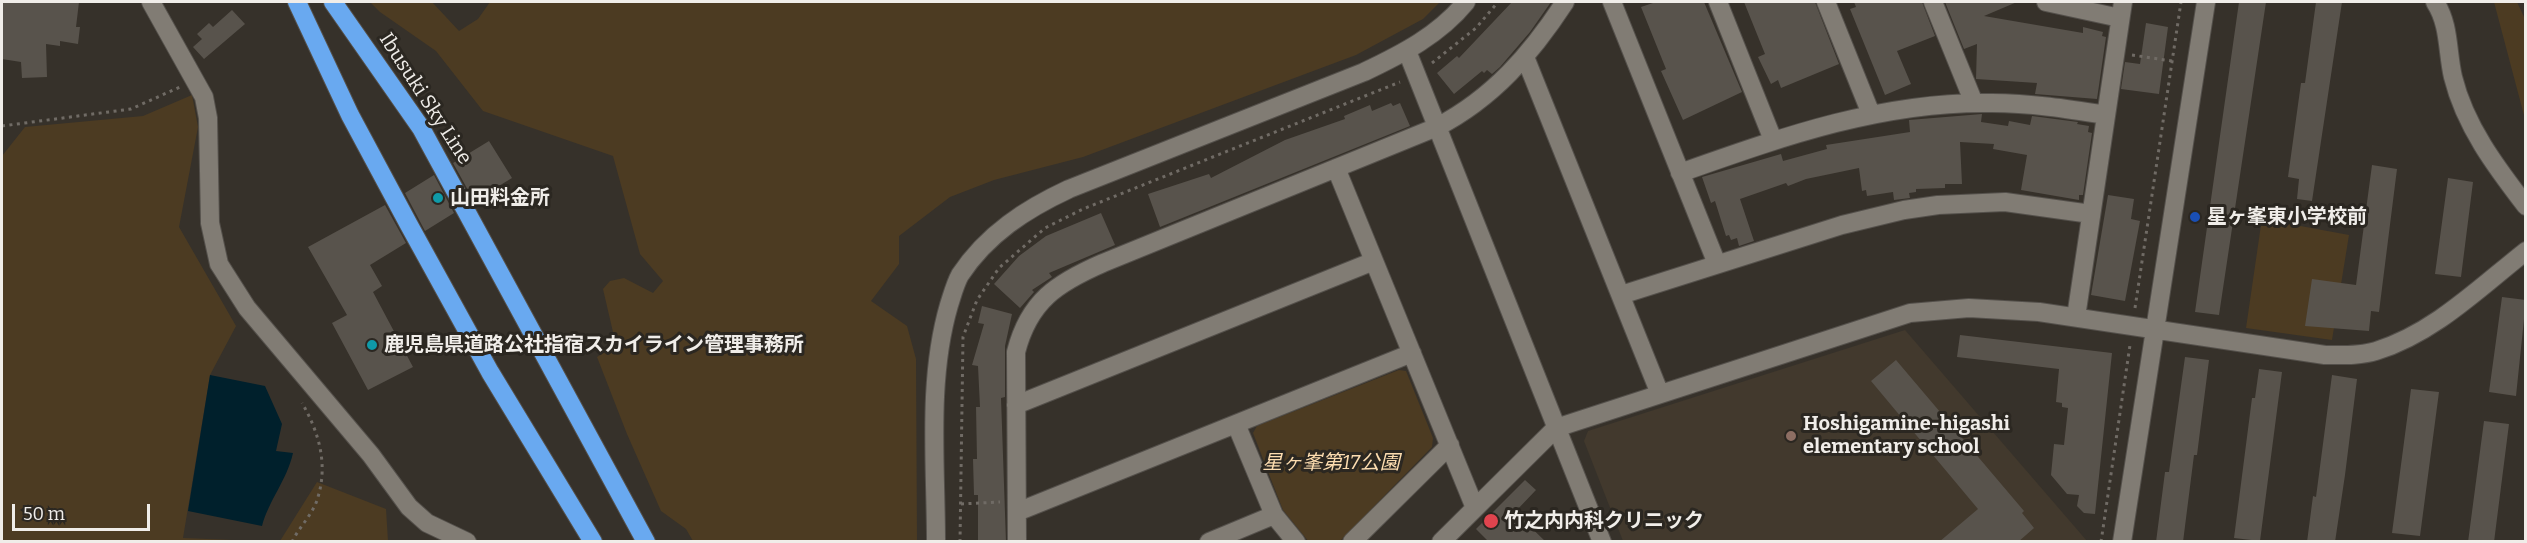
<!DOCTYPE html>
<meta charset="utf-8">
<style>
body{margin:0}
#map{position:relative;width:2527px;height:543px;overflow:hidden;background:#36312a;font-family:Bitter,serif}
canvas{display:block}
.frame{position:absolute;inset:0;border:3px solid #f0ede9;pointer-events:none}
.scale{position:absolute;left:12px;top:504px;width:138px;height:27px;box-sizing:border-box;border:3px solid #f0ede9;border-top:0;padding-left:8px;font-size:18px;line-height:21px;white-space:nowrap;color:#f0ede9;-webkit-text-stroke:4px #2b2721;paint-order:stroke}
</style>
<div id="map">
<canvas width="2527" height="543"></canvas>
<div class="frame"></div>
<div class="scale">50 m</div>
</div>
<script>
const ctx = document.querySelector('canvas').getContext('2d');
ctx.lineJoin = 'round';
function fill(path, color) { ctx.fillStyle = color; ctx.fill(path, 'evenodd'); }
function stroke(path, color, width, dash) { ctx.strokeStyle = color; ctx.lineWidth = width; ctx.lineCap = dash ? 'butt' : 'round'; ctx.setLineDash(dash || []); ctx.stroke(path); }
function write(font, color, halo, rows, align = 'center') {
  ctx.font = font + ' Bitter,"Noto Sans JP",serif'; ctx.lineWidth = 6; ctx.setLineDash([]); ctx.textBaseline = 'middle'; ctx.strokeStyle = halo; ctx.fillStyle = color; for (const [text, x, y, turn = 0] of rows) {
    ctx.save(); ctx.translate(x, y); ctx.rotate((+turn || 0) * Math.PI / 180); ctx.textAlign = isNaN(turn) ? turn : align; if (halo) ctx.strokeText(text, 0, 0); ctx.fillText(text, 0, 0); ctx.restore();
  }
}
const built = new Path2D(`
 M 1905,330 L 2087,541 L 1623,541 L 1584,441 L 1588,431 Z`);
const green = new Path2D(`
 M 370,2 L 432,2 L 459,31 L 478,19 L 490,2 L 1440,2 L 1423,19 L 1356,55 L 1083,157 L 994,180 L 950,197 L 899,236 L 899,264 L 871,301 L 907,326 L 916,359 L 917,542 L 693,541 L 686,529 L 661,511 L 627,434 L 597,357 L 616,345 L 603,289 L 610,281 L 624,278 L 653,293 L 663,281 L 640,254 L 613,156 L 483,111 L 436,51 L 380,12 Z
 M 2494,2 L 2517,2 L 2525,19 L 2525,119 Z
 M 192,95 L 198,127 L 179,227 L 236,326 L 210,375 L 183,538 L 258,541 L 2,542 L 2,156 L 25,127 L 143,116 Z
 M 2268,220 L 2349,235 L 2332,340 L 2246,328 L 2261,225 Z
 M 1399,370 L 1406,371 L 1433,438 L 1432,447 L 1340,541 L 1309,542 L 1283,510 L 1253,433 L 1257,426 Z
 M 317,482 L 386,509 L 388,541 L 280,541 Z`);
const water = new Path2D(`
 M 210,375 L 265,386 L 282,424 L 276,451 L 293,453 C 287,480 269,500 262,526 L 188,511 Z`);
const building = new Path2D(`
 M 2,2 L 79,2 L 76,27 L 80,27 L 78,44 L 60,41 L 60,46 L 46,44 L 47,77 L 22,78 L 21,62 L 2,59 Z
 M 1512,2 L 1551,2 L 1530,32 L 1500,67 L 1492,74 L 1487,70 L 1484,73 L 1482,71 L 1454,94 L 1437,73 L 1457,56 L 1459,58 Z
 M 1656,2 L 1704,2 L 1742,92 L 1683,120 L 1661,71 L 1666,69 L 1641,7 Z
 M 1744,2 L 1815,2 L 1839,64 L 1781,88 L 1778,80 L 1771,84 L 1758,57 L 1765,54 Z
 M 1854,2 L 1922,2 L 1935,36 L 1897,51 L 1911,84 L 1885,95 L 1850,9 L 1856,7 Z
 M 1945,2 L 2017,2 L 1984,16 L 2083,33 L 2083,27 L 2103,32 L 2102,36 L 2106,37 L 2097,99 L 2035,94 L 2037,83 L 1976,79 L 1977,44 L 1964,49 Z
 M 2239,2 L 2266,2 L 2219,315 L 2195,312 Z
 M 2316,2 L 2342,2 L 2312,201 L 2297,199 L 2299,179 L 2288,177 L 2301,83 L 2305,83 Z
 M 232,10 L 245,24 L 204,59 L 193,47 L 202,39 L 197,34 L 209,23 L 213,27 Z
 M 2146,23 L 2168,27 L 2159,94 L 2121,89 L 2125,62 L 2140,64 Z
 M 1391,103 L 1393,106 L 1400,103 L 1410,126 L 1160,227 L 1148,194 L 1209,174 L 1211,178 L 1285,140 L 1345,119 L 1344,116 L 1370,105 L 1372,111 Z
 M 1982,114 L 1981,122 L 2008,126 L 2009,121 L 2030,125 L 2032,116 L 2078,122 L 2077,124 L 2089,126 L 2088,132 L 2092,133 L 2083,195 L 2079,195 L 2079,200 L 2021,190 L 2027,155 L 1993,149 L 1994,144 L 1960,142 L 1962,184 L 1945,184 L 1945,188 L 1916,189 L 1916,192 L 1909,193 L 1910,198 L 1894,200 L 1893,192 L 1867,196 L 1866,190 L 1862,191 L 1859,168 L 1806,179 L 1788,186 L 1786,183 L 1740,199 L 1754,241 L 1739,246 L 1737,238 L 1731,240 L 1729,235 L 1726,236 L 1715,201 L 1711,203 L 1702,177 L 1781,154 L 1783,161 L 1827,149 L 1826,145 L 1910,132 L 1909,120 Z
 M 489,141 L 512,178 L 474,201 L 453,163 Z
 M 2372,165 L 2397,169 L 2379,312 L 2371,311 L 2369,331 L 2305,326 L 2312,279 L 2356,285 Z
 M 434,175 L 454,213 L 425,231 L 405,193 Z
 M 2448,178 L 2473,182 L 2461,277 L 2435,274 Z
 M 2108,195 L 2134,199 L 2131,219 L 2140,221 L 2125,301 L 2091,295 Z
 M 385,205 L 406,243 L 370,265 L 382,286 L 373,292 L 413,367 L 368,390 L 332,323 L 347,315 L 308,247 Z
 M 1101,213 L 1115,245 L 1049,273 L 1052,277 L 1032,290 L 1034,292 L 1020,308 L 994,284 L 1019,256 L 1046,236 Z
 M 2502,297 L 2526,300 L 2516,396 L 2489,392 Z
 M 982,306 L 1012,314 L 1005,346 L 1005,397 L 1001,398 L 1006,542 L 978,542 L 978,495 L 974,495 L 973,459 L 977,459 L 976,407 L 980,407 L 978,366 L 972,365 L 984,324 L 978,323 Z
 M 1960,335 L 2112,353 L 2095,514 L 2084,513 L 2077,506 L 2079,495 L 2067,494 L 2051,475 L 2054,444 L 2064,445 L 2068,408 L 2062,407 L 2062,403 L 2056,402 L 2059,369 L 1957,357 Z
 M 2185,357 L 2209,360 L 2197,455 L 2194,455 L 2183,542 L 2156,542 L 2165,472 L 2169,472 Z
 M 1896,360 L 2024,511 L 2022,513 L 2034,528 L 2018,542 L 1939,542 L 1978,509 L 1871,381 Z
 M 2259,369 L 2282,372 L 2260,541 L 2234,538 L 2252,398 L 2255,398 Z
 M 2332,375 L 2357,379 L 2345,475 L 2335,542 L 2307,542 L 2313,496 L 2316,497 Z
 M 2411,389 L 2439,392 L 2420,536 L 2392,533 Z
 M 2484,421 L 2509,424 L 2494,542 L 2468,542 Z
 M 1525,480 L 1536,490 L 1515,512 L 1546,542 L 1489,542 L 1476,529 Z`);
const path = new Path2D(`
 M 2132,55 L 2172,61
 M 1432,63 L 1476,28 L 1498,2
 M 2,126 L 131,109 L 180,87
 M 2135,308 L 2181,2
 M 961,504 L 1000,502
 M 292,542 C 299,527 314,513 318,497 C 328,464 319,432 302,403
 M 960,542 L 963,337 L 977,300 L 999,268 L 1045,228 L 1083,209 L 1400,82
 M 2101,542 L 2130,345`);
const minor = new Path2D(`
 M 151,2 L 204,97 L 208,118 L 210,223 L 219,264 L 247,308 L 371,455 L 409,507 L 427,523 L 467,542
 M 1612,2 L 1717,264
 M 1718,2 L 1773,140
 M 1826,2 L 1871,114
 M 1933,2 L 1974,103
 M 2046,2 L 2120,18
 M 2435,2 C 2450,25 2447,52 2453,77 C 2465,126 2496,167 2526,206
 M 1407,51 L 1602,542
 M 1525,57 L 1660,394
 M 1336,168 L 1475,508
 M 1680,173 C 1782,137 1882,101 1992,103 C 2030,103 2068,109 2106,115
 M 1621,295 L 1842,225 L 1904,210 L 1938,205 L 2005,202 L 2091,214
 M 2076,317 L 2123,2
 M 1016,405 L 1374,261
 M 1236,424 L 1274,515 L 1296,542
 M 1017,512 L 1412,353
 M 936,542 C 936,464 927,380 949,305 C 952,296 955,284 960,275 C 987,234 1026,209 1069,189 L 1364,72 C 1402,54 1439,35 1466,2
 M 1017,542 L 1016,352 C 1029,301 1057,283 1103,263 L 1437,127 C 1493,98 1531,54 1565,2
 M 1209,542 L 1274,515
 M 1352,542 L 1450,445
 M 1441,542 L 1556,428 L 1910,313 L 1969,308 L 2039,312 L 2325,355 C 2341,355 2360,356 2376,351 C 2434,333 2479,288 2526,251
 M 2122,542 L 2206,2`);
const highway = new Path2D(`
 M 297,2 L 350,115 L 409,225 L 490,372 L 593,542
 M 333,2 L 421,128 L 646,542`);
const markers = [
 [438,198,6,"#0f9aa8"],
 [2195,217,6,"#1a4fb4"],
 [372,345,6,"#0f9aa8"],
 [1791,436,6,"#8d6e63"],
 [1491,521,8,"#e0444e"]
];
const streetNames = [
 ["Ibusuki Sky Line",425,99,57]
];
const poiNames = [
 ["山田料金所",450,198],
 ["星ヶ峯東小学校前",2207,217],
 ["鹿児島県道路公社指宿スカイライン管理事務所",384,345],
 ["Hoshigamine-higashi",1803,424],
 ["elementary school",1803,447],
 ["竹之内内科クリニック",1504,521]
];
const parkNames = [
 ["星ヶ峯第17公園",1331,463]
];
fill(built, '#42392d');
fill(green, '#4c3b22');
fill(water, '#00202c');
fill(building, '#58534c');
stroke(minor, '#54504b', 20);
stroke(highway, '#54504b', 20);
stroke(path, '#706b65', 3, [3, 4.5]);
stroke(minor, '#817c74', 18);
stroke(highway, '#69a9f0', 18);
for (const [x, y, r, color] of markers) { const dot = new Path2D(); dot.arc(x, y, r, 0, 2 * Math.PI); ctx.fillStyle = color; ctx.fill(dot); stroke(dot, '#2b2721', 2); }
write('20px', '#f0ede9', '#2b2721', streetNames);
write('bold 20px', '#f0ede9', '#2b2721', poiNames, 'left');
write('italic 20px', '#fcdcaf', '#2b2721', parkNames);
</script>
